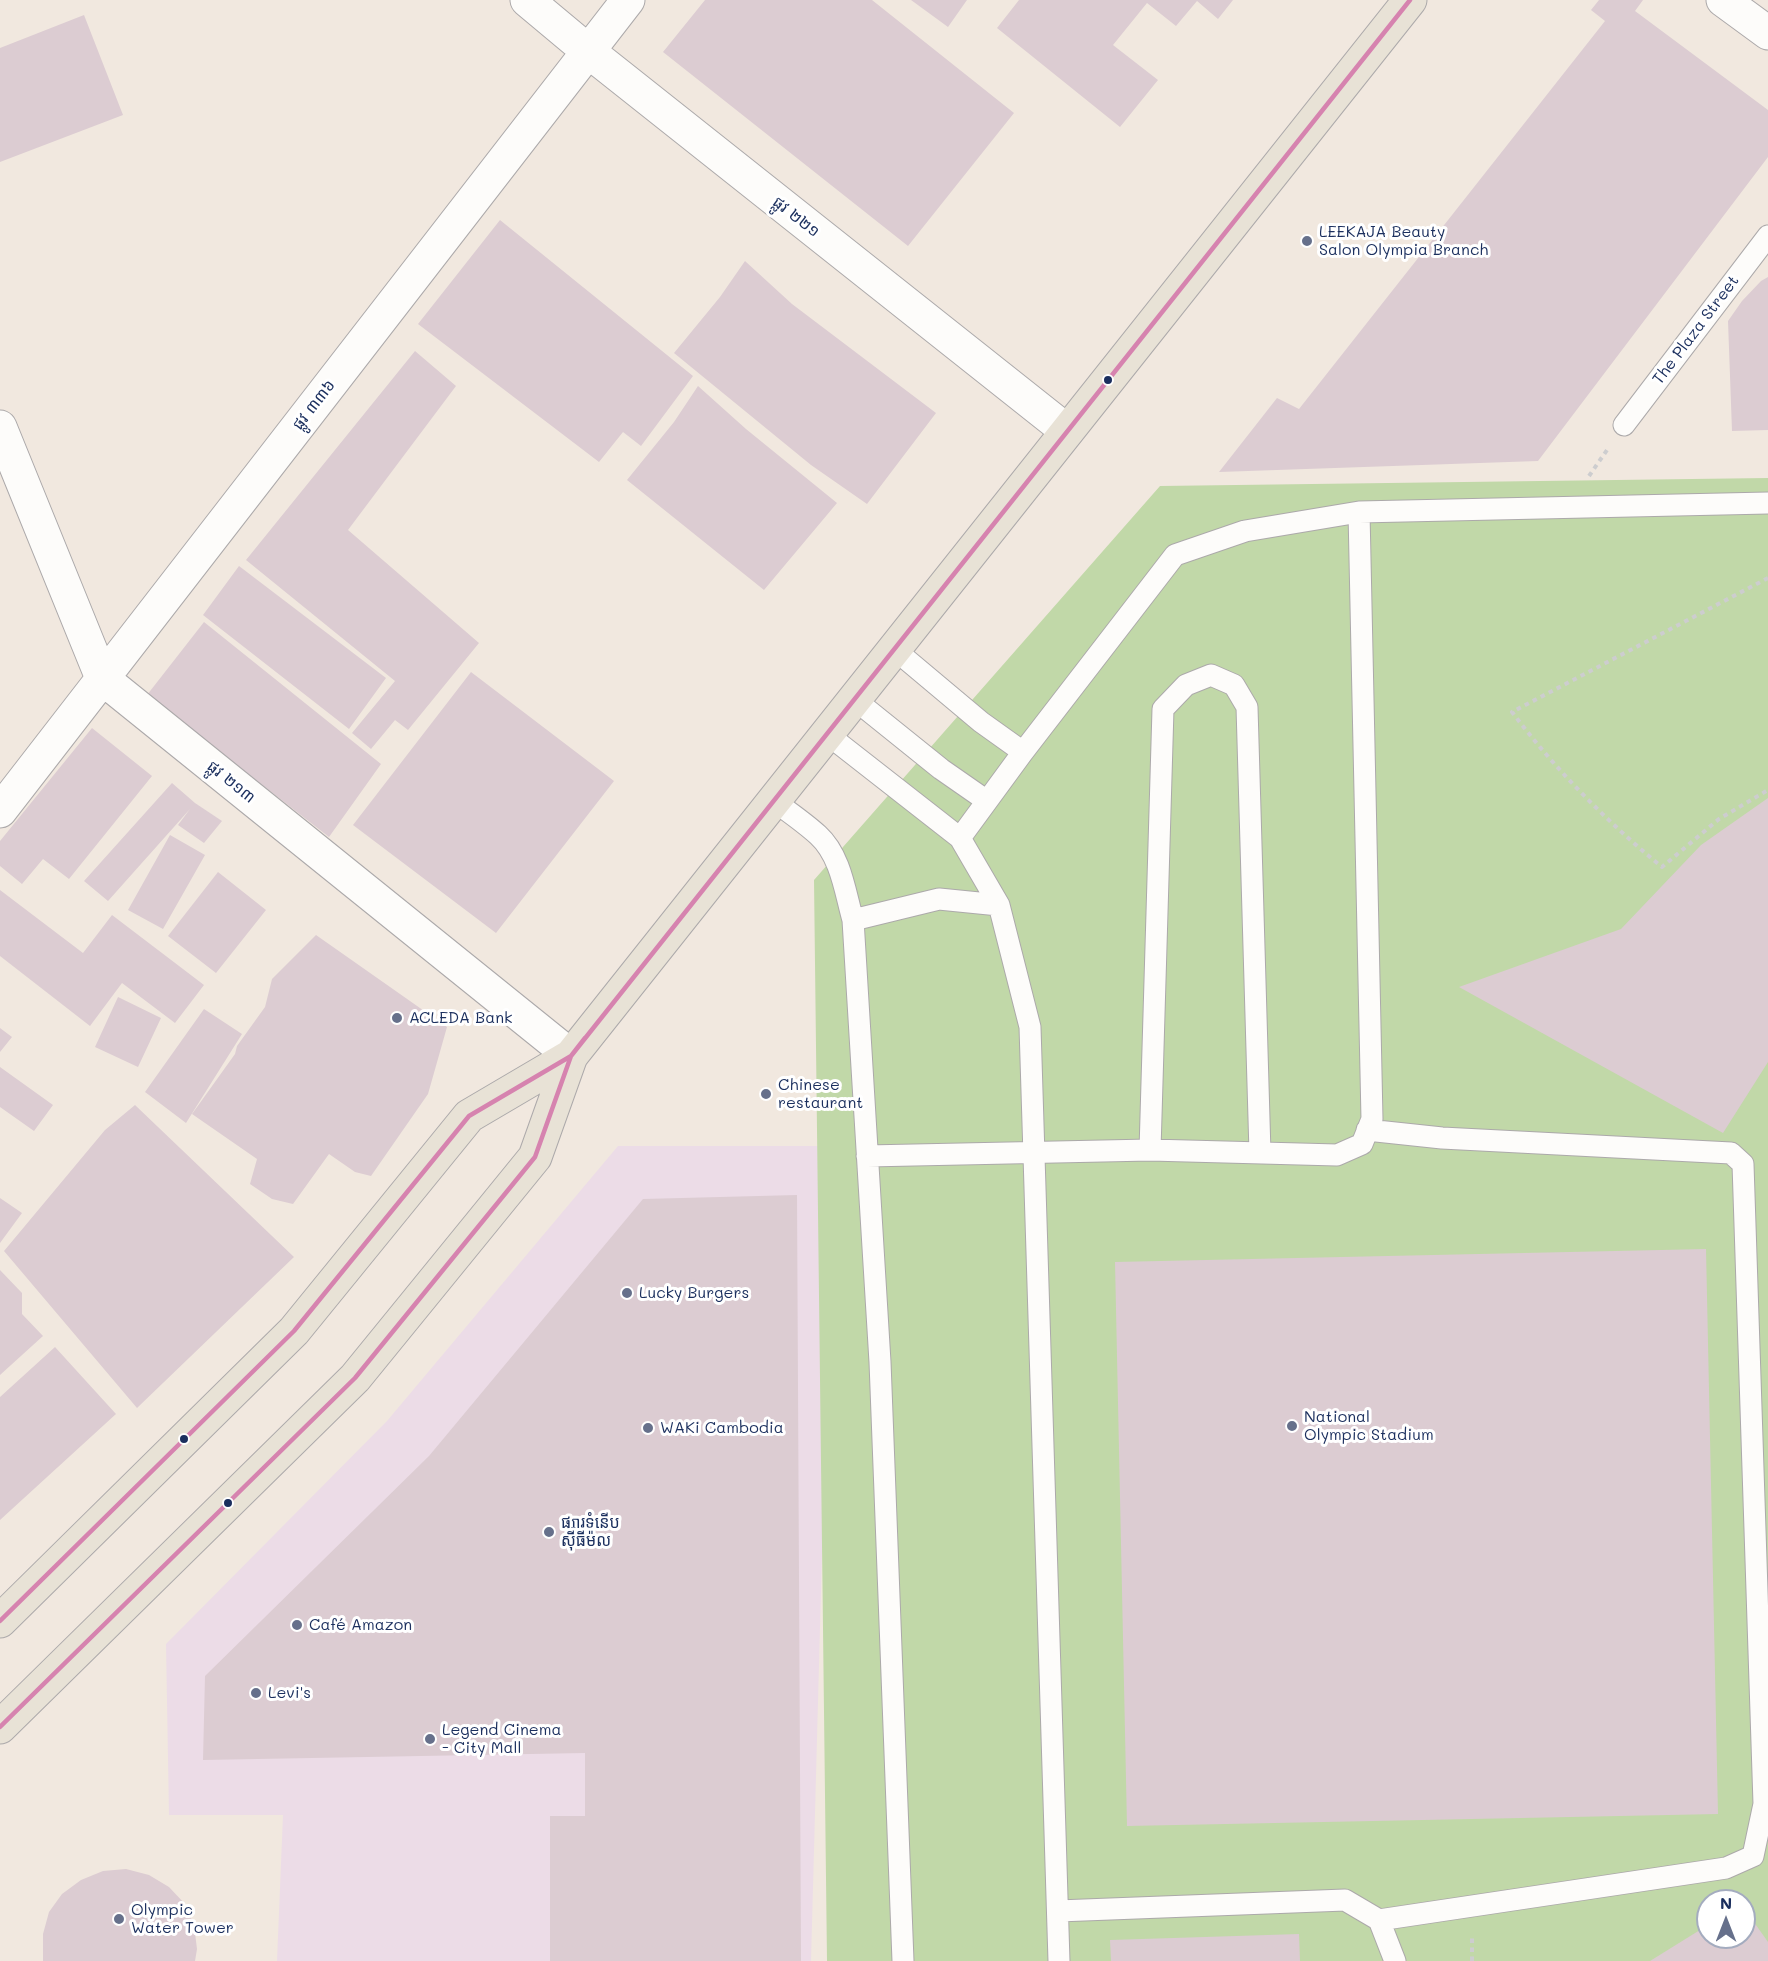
<!DOCTYPE html>
<meta charset="utf-8">
<style>
body{margin:0}
#map{position:relative;width:1768px;height:1961px;overflow:hidden;background:#f1e8df;font-family:Mali,sans-serif}
canvas{display:block}
.north{position:absolute;left:1696px;top:1889px;width:60px;height:60px;box-sizing:border-box;background:#fff;border:2px solid #a4acbf;border-radius:50%;rotate:0deg;font-size:16px;font-weight:700;line-height:24px;text-align:center;color:#1b2f5e}
.north::after{content:'';display:block;margin:auto;width:21px;height:27px;background:#66708b;clip-path:polygon(50% 0,100% 100%,50% 72%,0 100%)}
</style>
<div id="map">
<canvas width="1768" height="1961"></canvas>
<div class="north">N</div>
</div>
<script>
const ctx = document.querySelector('canvas').getContext('2d');
ctx.lineJoin = 'round';
function fill(path, color) { ctx.fillStyle = color; ctx.fill(path, 'evenodd'); }
function stroke(path, color, width, dash) { ctx.strokeStyle = color; ctx.lineWidth = width; ctx.lineCap = dash ? 'butt' : 'round'; ctx.setLineDash(dash || []); ctx.stroke(path); }
function write(font, color, halo, rows, align = 'center') {
  ctx.font = font + ' Mali,"Noto Sans Khmer",sans-serif'; ctx.lineWidth = 6; ctx.setLineDash([]); ctx.textBaseline = 'middle'; ctx.strokeStyle = halo; ctx.fillStyle = color; for (const [text, x, y, turn = 0] of rows) {
    ctx.save(); ctx.translate(x, y); ctx.rotate((+turn || 0) * Math.PI / 180); ctx.textAlign = isNaN(turn) ? turn : align; if (halo) ctx.strokeText(text, 0, 0); ctx.fillText(text, 0, 0); ctx.restore();
  }
}
const built = new Path2D(`
 M 618,1146 L 833,1146 L 811,1961 L 277,1961 L 283,1815 L 169,1815 L 166,1644 L 387,1421 Z`);
const green = new Path2D(`
 M 1768,478 L 1768,1961 L 827,1961 L 814,880 L 1160,486 ZM 1708,1901 L 1744,1901 L 1744,1937 L 1708,1937 Z`);
const building = new Path2D(`
 M 705,0 L 872,0 L 1014,113 L 908,246 L 663,52 Z
 M 911,0 L 967,0 L 948,27 Z
 M 1019,0 L 1233,0 L 1218,19 L 1197,1 L 1176,26 L 1147,3 L 1113,45 L 1158,80 L 1120,127 L 997,28 Z
 M 1599,0 L 1643,0 L 1635,11 L 1768,110 L 1768,157 L 1538,461 L 1219,472 L 1277,398 L 1299,409 L 1605,21 L 1591,10 Z
 M 84,15 L 123,115 L 0,162 L 0,48 Z
 M 500,220 L 693,376 L 641,446 L 623,432 L 599,462 L 418,324 Z
 M 745,261 L 792,304 L 936,413 L 867,504 L 811,465 L 674,353 L 720,297 Z
 M 1768,277 L 1768,430 L 1732,431 L 1728,321 L 1742,301 L 1761,281 Z
 M 415,351 L 456,386 L 348,530 L 479,643 L 408,730 L 395,720 L 371,749 L 352,733 L 395,681 L 246,560 Z
 M 698,386 L 746,429 L 837,503 L 764,590 L 627,480 L 674,422 Z
 M 239,566 L 386,678 L 349,729 L 203,615 Z
 M 204,622 L 381,764 L 329,837 L 147,695 Z
 M 471,672 L 614,781 L 496,933 L 353,825 Z
 M 92,728 L 152,776 L 69,879 L 43,859 L 22,884 L 0,866 L 0,841 Z
 M 172,783 L 195,803 L 222,821 L 204,843 L 178,825 L 190,809 L 108,901 L 84,881 Z
 M 1768,798 L 1768,1062 L 1723,1133 L 1459,987 L 1621,929 L 1701,845 Z
 M 170,835 L 205,855 L 163,929 L 128,910 Z
 M 218,872 L 266,910 L 216,973 L 168,936 Z
 M 0,890 L 83,953 L 112,915 L 204,985 L 175,1023 L 122,983 L 90,1026 L 0,956 Z
 M 316,935 L 447,1027 L 428,1094 L 371,1176 L 355,1172 L 329,1154 L 293,1204 L 272,1199 L 250,1184 L 257,1159 L 192,1114 L 235,1054 L 237,1046 L 265,1007 L 272,979 Z
 M 118,997 L 161,1018 L 138,1067 L 95,1047 Z
 M 204,1009 L 242,1034 L 186,1123 L 145,1092 Z
 M 0,1028 L 12,1037 L 0,1052 Z
 M 0,1067 L 53,1105 L 34,1131 L 0,1107 Z
 M 135,1105 L 294,1257 L 137,1408 L 4,1251 L 105,1130 Z
 M 797,1195 L 801,1961 L 550,1961 L 550,1816 L 585,1816 L 585,1753 L 203,1760 L 205,1676 L 429,1456 L 643,1199 Z
 M 0,1198 L 22,1213 L 0,1243 Z
 M 1706,1249 L 1718,1814 L 1127,1826 L 1115,1262 Z
 M 0,1270 L 22,1293 L 22,1314 L 43,1336 L 0,1375 Z
 M 55,1347 L 116,1414 L 0,1520 L 0,1397 Z
 M 126,1869 L 149,1875 L 169,1887 L 185,1904 L 194,1925 L 197,1949 L 195,1961 L 43,1961 L 43,1934 L 49,1912 L 62,1894 L 81,1880 L 103,1871 Z
 M 1744,1908 L 1768,1942 L 1768,1961 L 1650,1961 L 1708,1925 L 1708,1937 L 1744,1937 Z
 M 1299,1934 L 1300,1961 L 1111,1961 L 1110,1940 Z`);
const path = new Path2D(`
 M 1589,476 L 1607,450
 M 1768,578 L 1512,712 C 1555,769 1607,822 1662,867 L 1719,819 L 1768,790
 M 1472,1961 L 1472,1937`);
const lane = new Path2D(`
 M 1624,425 L 1768,236
 M 894,649 L 981,722 L 1023,752
 M 854,699 L 941,769 L 987,801
 M 827,734 L 960,838 L 999,905 L 1030,1027 L 1059,1961
 M 774,801 C 789,812 805,823 818,835 C 841,856 845,892 853,920 L 880,1362 L 903,1961
 M 960,838 L 1023,752 L 1175,555 L 1245,531 L 1359,512 L 1768,503
 M 853,920 L 939,899 L 999,905
 M 1367,1130 L 1442,1138 L 1731,1153 L 1743,1164 L 1764,1804 L 1753,1856 L 1726,1868 L 1379,1920
 M 1150,1150 L 1163,709 L 1186,685 L 1211,675 L 1234,685 L 1247,707 L 1260,1153
 M 867,1156 L 1150,1150 L 1337,1155 L 1362,1144 L 1372,1119 L 1359,512
 M 1058,1911 L 1345,1900 L 1379,1920 L 1395,1961`);
const street = new Path2D(`
 M 527,0 L 588,51 L 1067,431
 M 1723,0 L 1768,33
 M 0,427 L 102,678 L 571,1056
 M 0,811 L 628,0`);
const primary = new Path2D(`
 M 0,1621 L 294,1331 L 469,1116 L 571,1056
 M 0,1727 L 355,1378 L 535,1157 L 571,1056 L 1410,0`);
const bus1 = new Path2D(`
 M 0,1621 L 294,1331 L 469,1116 L 571,1056 L 585,1038
 M 0,1727 L 355,1378 L 535,1157 L 571,1056 L 1410,0`);
const markers = [
 [1307,241,6,"#66708b"],
 [1108,380,5,"#1b2f5e"],
 [397,1018,6,"#66708b"],
 [766,1094,6,"#66708b"],
 [627,1293,6,"#66708b"],
 [1292,1426,6,"#66708b"],
 [648,1428,6,"#66708b"],
 [184,1439,5,"#1b2f5e"],
 [228,1503,5,"#1b2f5e"],
 [549,1532,6,"#66708b"],
 [297,1625,6,"#66708b"],
 [256,1693,6,"#66708b"],
 [430,1739,6,"#66708b"],
 [119,1919,6,"#66708b"]
];
const streetNames = [
 ["ផ្លូវ ២២១",796,217,38],
 ["The Plaza Street",1696,330,-53],
 ["ផ្លូវ ៣៣៦",314,405,-52],
 ["ផ្លូវ ២១៣",231,782,39]
];
const poiNames = [
 ["LEEKAJA Beauty",1319,232],
 ["Salon Olympia Branch",1319,250],
 ["ACLEDA Bank",409,1018],
 ["Chinese",778,1085],
 ["restaurant",778,1103],
 ["Lucky Burgers",639,1293],
 ["National",1304,1417],
 ["Olympic Stadium",1304,1435],
 ["WAKi Cambodia",660,1428],
 ["ផ្សារទំនើប",561,1523],
 ["ស៊ីធីម៉ល",561,1541],
 ["Café Amazon",309,1625],
 ["Levi's",268,1693],
 ["Legend Cinema",442,1730],
 ["- City Mall",442,1748],
 ["Olympic",131,1910],
 ["Water Tower",131,1928]
];
fill(built, '#ecdce7');
fill(green, '#c1d8a8');
fill(building, '#dcccd2');
stroke(lane, '#aca9aa', 23);
stroke(street, '#aca9aa', 35);
stroke(primary, '#aca9aa', 35);
stroke(path, '#cdcdcf', 4, [4.5, 4.5]);
stroke(lane, '#fdfcfa', 21);
stroke(street, '#fdfcfa', 33);
stroke(primary, '#e8e2d6', 33);
stroke(bus1, '#d683af', 4.5);
for (const [x, y, r, color] of markers) { const dot = new Path2D(); dot.arc(x, y, r, 0, 2 * Math.PI); ctx.fillStyle = color; ctx.fill(dot); stroke(dot, '#fff', 2); }
write('16px', '#1b2f5e', '#fff', streetNames);
write('16px', '#1b2f5e', '#fff', poiNames, 'left');
</script>
